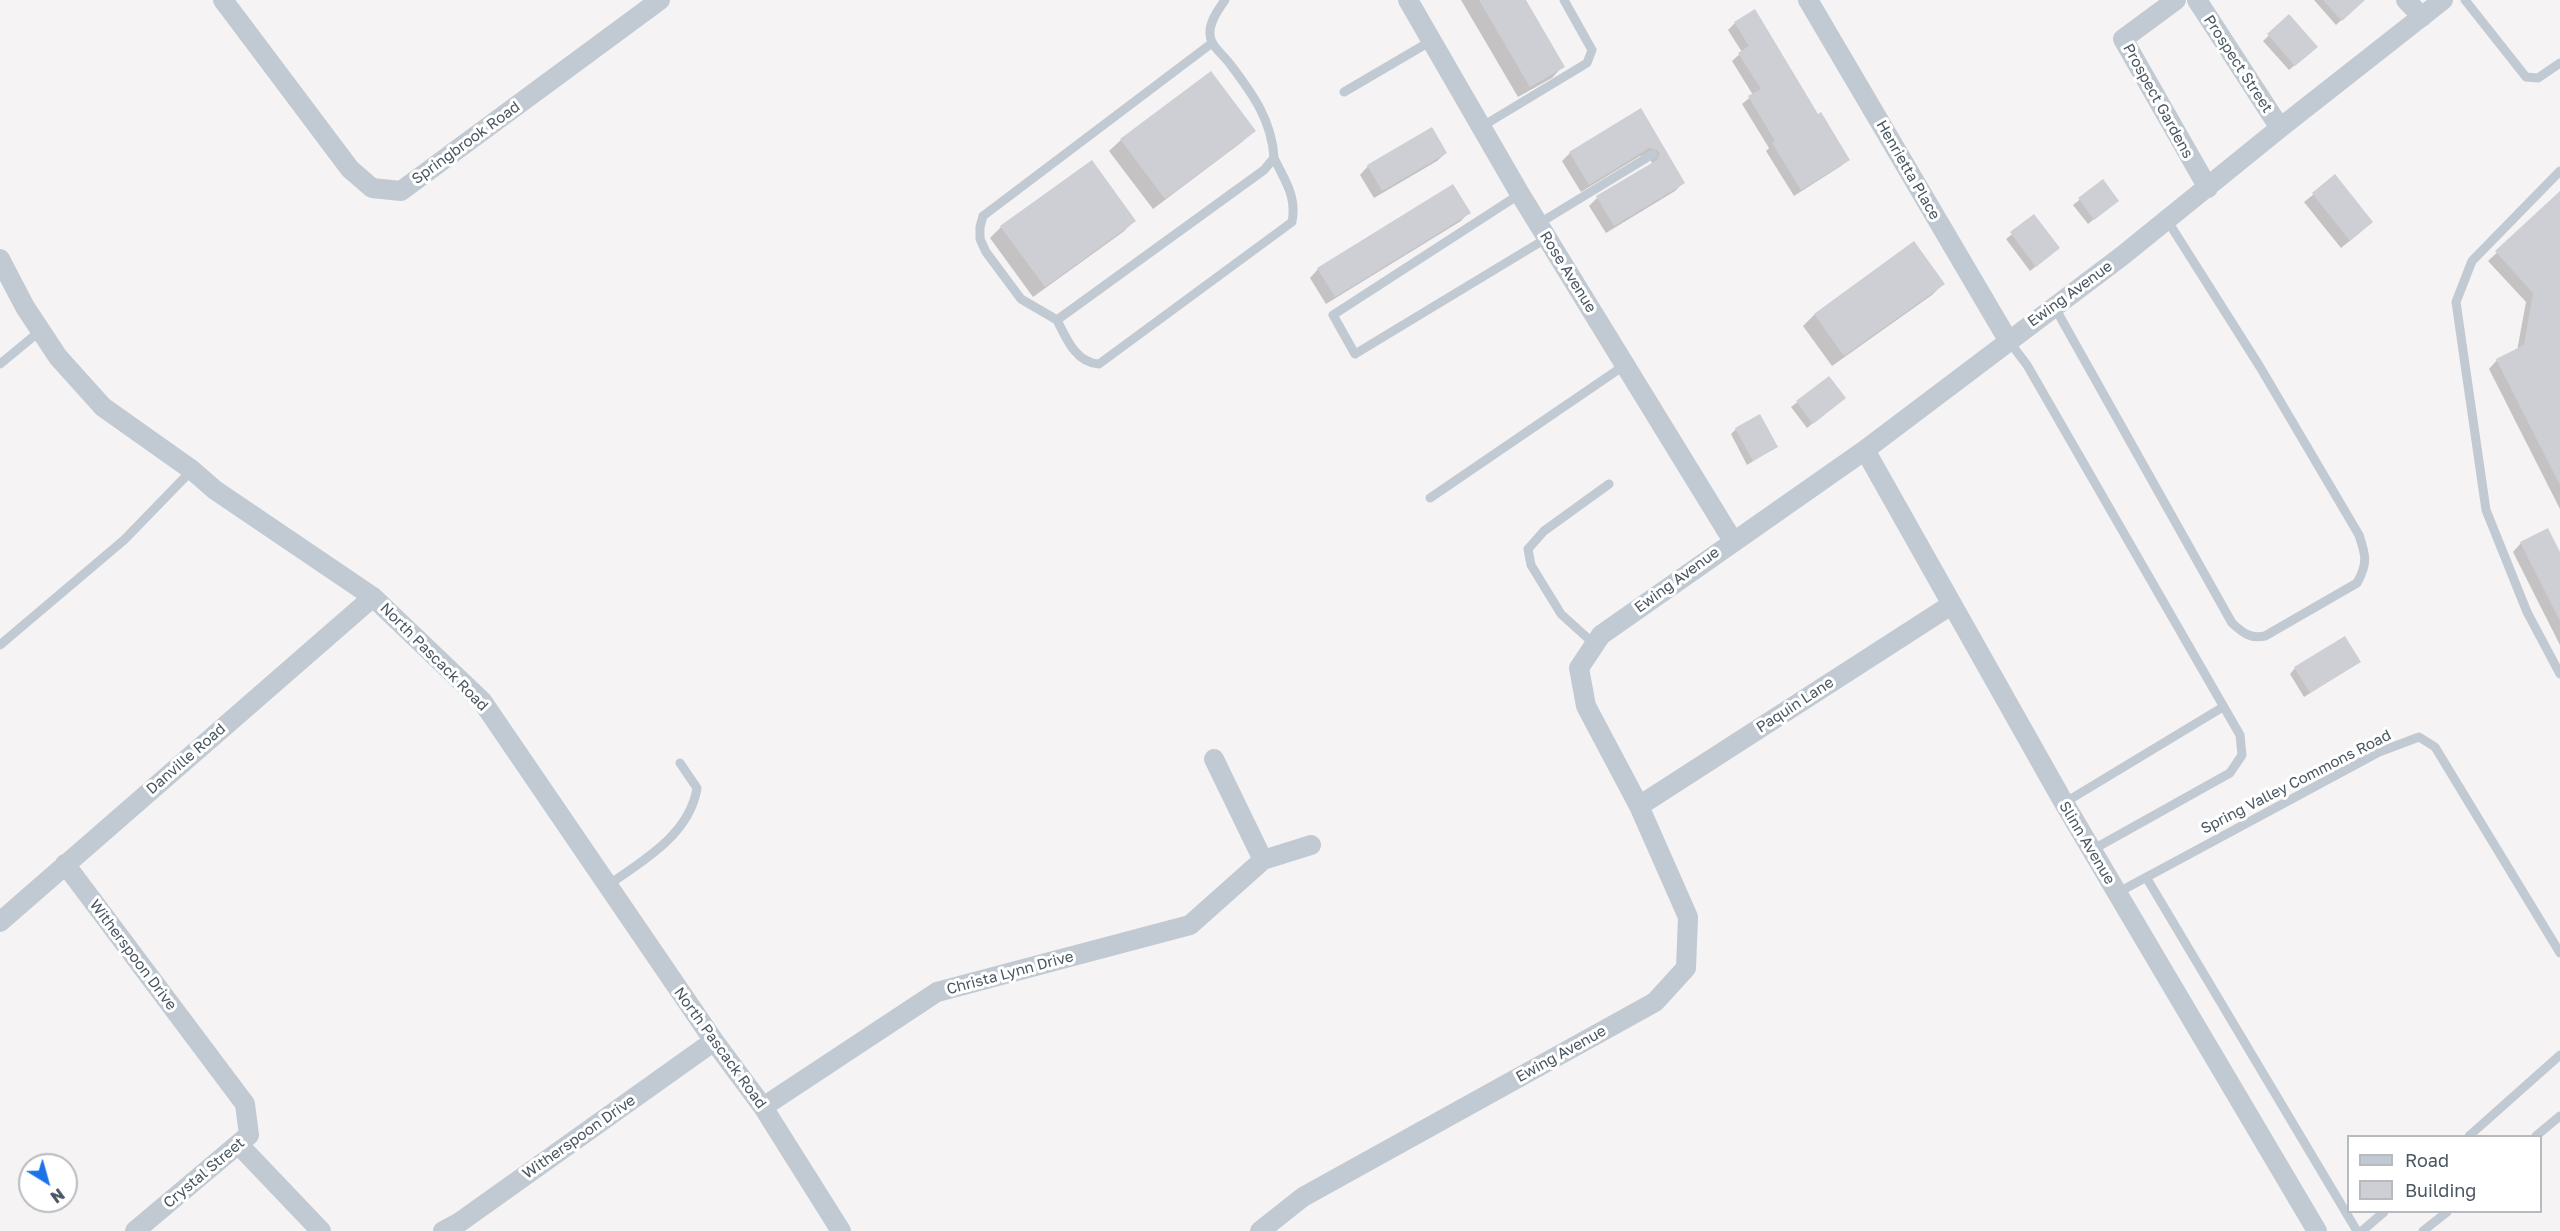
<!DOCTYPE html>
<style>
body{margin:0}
#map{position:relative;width:2560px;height:1231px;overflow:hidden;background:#f5f3f3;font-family:"Golos Text",sans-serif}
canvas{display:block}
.legend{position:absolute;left:2347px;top:1135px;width:195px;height:78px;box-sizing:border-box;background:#fff;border:2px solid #b7bbc0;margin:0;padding:8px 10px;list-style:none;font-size:18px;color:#4a5661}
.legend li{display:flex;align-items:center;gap:12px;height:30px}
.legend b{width:30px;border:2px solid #b7bbc0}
.north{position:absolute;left:18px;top:1153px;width:60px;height:60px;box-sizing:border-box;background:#fff;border:2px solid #b7bbc0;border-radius:50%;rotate:143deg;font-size:16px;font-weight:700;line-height:24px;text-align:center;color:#4a5661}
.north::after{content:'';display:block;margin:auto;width:21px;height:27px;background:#1a73e8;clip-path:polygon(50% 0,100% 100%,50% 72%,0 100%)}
</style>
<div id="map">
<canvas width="2560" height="1231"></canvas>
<ul class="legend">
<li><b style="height:8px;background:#c1cad2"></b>Road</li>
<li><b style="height:16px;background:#cdcfd5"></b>Building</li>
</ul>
<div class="north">N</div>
</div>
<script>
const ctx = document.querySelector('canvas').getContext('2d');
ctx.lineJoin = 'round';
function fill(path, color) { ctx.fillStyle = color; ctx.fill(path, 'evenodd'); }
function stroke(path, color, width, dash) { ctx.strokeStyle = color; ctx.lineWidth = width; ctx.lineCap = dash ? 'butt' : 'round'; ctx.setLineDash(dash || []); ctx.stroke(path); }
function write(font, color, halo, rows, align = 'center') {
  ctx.font = font + ' "Golos Text",sans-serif'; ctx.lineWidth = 6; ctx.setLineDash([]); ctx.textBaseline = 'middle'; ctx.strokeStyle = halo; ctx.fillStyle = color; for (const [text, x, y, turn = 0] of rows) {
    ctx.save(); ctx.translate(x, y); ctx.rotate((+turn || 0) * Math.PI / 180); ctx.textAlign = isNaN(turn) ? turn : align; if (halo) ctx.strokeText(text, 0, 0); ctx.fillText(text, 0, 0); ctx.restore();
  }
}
const shadow = new Path2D(`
 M 1461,0 L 1524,0 L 1563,66 L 1552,78 L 1518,97 Z
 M 2314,0 L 2363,0 L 2336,25 Z
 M 2289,17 L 2310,52 L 2289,70 L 2263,41 Z
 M 1735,23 L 1818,116 L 1848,160 L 1841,166 L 1794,196 L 1766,151 L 1769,148 L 1742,104 L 1753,95 L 1732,61 L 1742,52 L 1728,30 Z
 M 1210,73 L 1254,131 L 1242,142 L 1153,209 L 1109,151 L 1121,140 Z
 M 1641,111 L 1683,183 L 1675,191 L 1606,233 L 1589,206 L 1597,198 L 1652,164 L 1650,158 L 1640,156 L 1581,192 L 1562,161 L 1570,153 Z
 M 1446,153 L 1437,161 L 1374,198 L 1360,175 L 1368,166 Z
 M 2335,177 L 2363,230 L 2341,248 L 2304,202 Z
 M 2102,182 L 2111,206 L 2088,224 L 2073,205 Z
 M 2560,193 L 2560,509 L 2489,369 L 2497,360 L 2517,351 L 2526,302 L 2488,261 Z
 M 1469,212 L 1461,221 L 1326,304 L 1310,278 L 1318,269 Z
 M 2034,217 L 2053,253 L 2030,271 L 2006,239 Z
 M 1134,221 L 1123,232 L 1033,297 L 990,238 L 1001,227 Z
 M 1914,244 L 1943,284 L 1932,295 L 1832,366 L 1803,326 L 1814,315 Z
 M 1829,378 L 1844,398 L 1807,428 L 1791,407 Z
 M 1736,429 L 1776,447 L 1747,465 L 1731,434 Z
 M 2521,543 L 2560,556 L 2560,645 L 2513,552 Z
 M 2359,662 L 2304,697 L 2290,674 L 2295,668 Z`);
const building = new Path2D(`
 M 1479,0 L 1526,0 L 1565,67 L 1530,87 Z
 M 2323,0 L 2365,0 L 2342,21 Z
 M 1755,9 L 1818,114 L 1821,112 L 1850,160 L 1801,190 L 1772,143 L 1775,141 L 1748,96 L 1761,89 L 1738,53 L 1749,46 L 1734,22 Z
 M 2289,14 L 2318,47 L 2295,66 L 2267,34 Z
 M 1211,71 L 1256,131 L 1165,199 L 1120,139 Z
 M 1641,108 L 1685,183 L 1614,226 L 1596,196 L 1657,160 L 1660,154 L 1658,150 L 1649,148 L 1589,185 L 1569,152 Z
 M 1432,127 L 1447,153 L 1382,191 L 1367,165 Z
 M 1092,160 L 1136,221 L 1045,287 L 1000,226 Z
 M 2335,174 L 2373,222 L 2350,241 L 2312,193 Z
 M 2103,179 L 2119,201 L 2094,220 L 2078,198 Z
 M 1453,184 L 1471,213 L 1335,297 L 1317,268 Z
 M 2560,191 L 2560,485 L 2496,359 L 2524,345 L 2533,293 L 2495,251 Z
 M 2034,214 L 2060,248 L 2036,267 L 2010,232 Z
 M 1914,241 L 1945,284 L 1844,356 L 1814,314 Z
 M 1829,376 L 1846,398 L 1813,424 L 1796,401 Z
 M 1760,414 L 1778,447 L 1753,461 L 1735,428 Z
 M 2548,528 L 2560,552 L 2560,621 L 2520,542 Z
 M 2345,636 L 2361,662 L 2310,693 L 2294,667 Z`);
const service = new Path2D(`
 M 2465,0 L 2526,77 L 2538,78 L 2560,63
 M 1212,43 L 983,216 L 980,227 L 980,239 L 986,252 L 1021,299 L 1057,320 L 1264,170 L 1274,158 C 1272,120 1252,93 1230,64 C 1225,57 1215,49 1212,42 C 1205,28 1217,11 1225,0
 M 1344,92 L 1431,41
 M 1481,127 L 1587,63 L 1592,50 L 1564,0
 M 2560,171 L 2472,261 L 2456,302 L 2486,510 L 2527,612 L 2560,674
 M 1520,194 L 1333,315 L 1355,354 L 1547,238
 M 1538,224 L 1653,154
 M 2054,306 L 2232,623 C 2243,633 2250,639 2265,636 L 2357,583 C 2368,563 2366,556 2359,535 L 2260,367 L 2167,220
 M 1057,320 C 1066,338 1076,363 1099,364 L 1292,222 C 1297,196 1285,181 1274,158
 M 2008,340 L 2027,365 L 2240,735 L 2242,755 L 2230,773 L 2092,850
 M 0,364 L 40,331
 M 1430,498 L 1625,365
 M 1593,643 L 1561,614 L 1531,565 L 1528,549 L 1544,531 L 1609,484
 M 0,645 L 124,540 L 192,470
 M 2064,803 L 2223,707
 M 2146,877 L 2357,1231
 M 608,885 C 643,861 690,834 697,788 L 680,763
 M 2117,893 L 2379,752 L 2419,737 L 2435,747 L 2560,953
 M 2469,1136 L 2560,1055
 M 2536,1136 L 2560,1116
 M 2362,1231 L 2384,1212
 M 2423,1231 L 2447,1212`);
const minor = new Path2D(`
 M 223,0 L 350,169 L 372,188 L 401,191 L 660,0
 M 1408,0 L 1520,194 L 1733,541
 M 1808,0 L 2008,340
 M 2176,0 L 2123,39 L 2208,188
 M 2197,0 L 2280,128
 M 2406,0 L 2422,17
 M 0,259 L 25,307 L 58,357 L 103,407 L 192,470 L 215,490 L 373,597 L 482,701 L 714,1041 L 763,1107 L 841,1231
 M 1865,450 L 2064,803 L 2317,1231
 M 1214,759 L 1263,860
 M 1639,806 L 1951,605
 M 65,864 L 245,1104 L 249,1135 L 135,1231
 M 0,922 L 373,597
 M 763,1107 L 937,992 L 1190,925 L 1263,860 L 1311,845
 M 239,1145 L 321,1231
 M 443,1231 L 460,1222 L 714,1041
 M 1260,1231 L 1303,1197 L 1655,1002 L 1686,968 L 1688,917 L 1639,806 L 1586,706 L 1579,668 L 1601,635 L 1865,450 L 2122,256 L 2280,128 L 2443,0`);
const streetNames = [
 ["Prospect Street",2238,64,57],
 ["Prospect Gardens",2158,101,61],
 ["Springbrook Road",466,143,-36],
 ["Henrietta Place",1908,170,60],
 ["Rose Avenue",1568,272,58],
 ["Ewing Avenue",2070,294,-36],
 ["Ewing Avenue",1677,580,-36],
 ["North Pascack Road",434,657,45],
 ["Paquin Lane",1795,705,-33],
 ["Danville Road",186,759,-41],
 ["Spring Valley Commons Road",2296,782,-27],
 ["Slinn Avenue",2087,843,59],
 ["Witherspoon Drive",133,955,53],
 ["Christa Lynn Drive",1010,973,-15],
 ["North Pascack Road",720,1048,54],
 ["Ewing Avenue",1561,1054,-29],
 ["Witherspoon Drive",579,1137,-35],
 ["Crystal Street",204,1173,-40]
];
fill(shadow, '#0003');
fill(building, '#cdcfd5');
stroke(service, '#c1cad2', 9);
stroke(minor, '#c1cad2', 20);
write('15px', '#4a5661', '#fff', streetNames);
</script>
